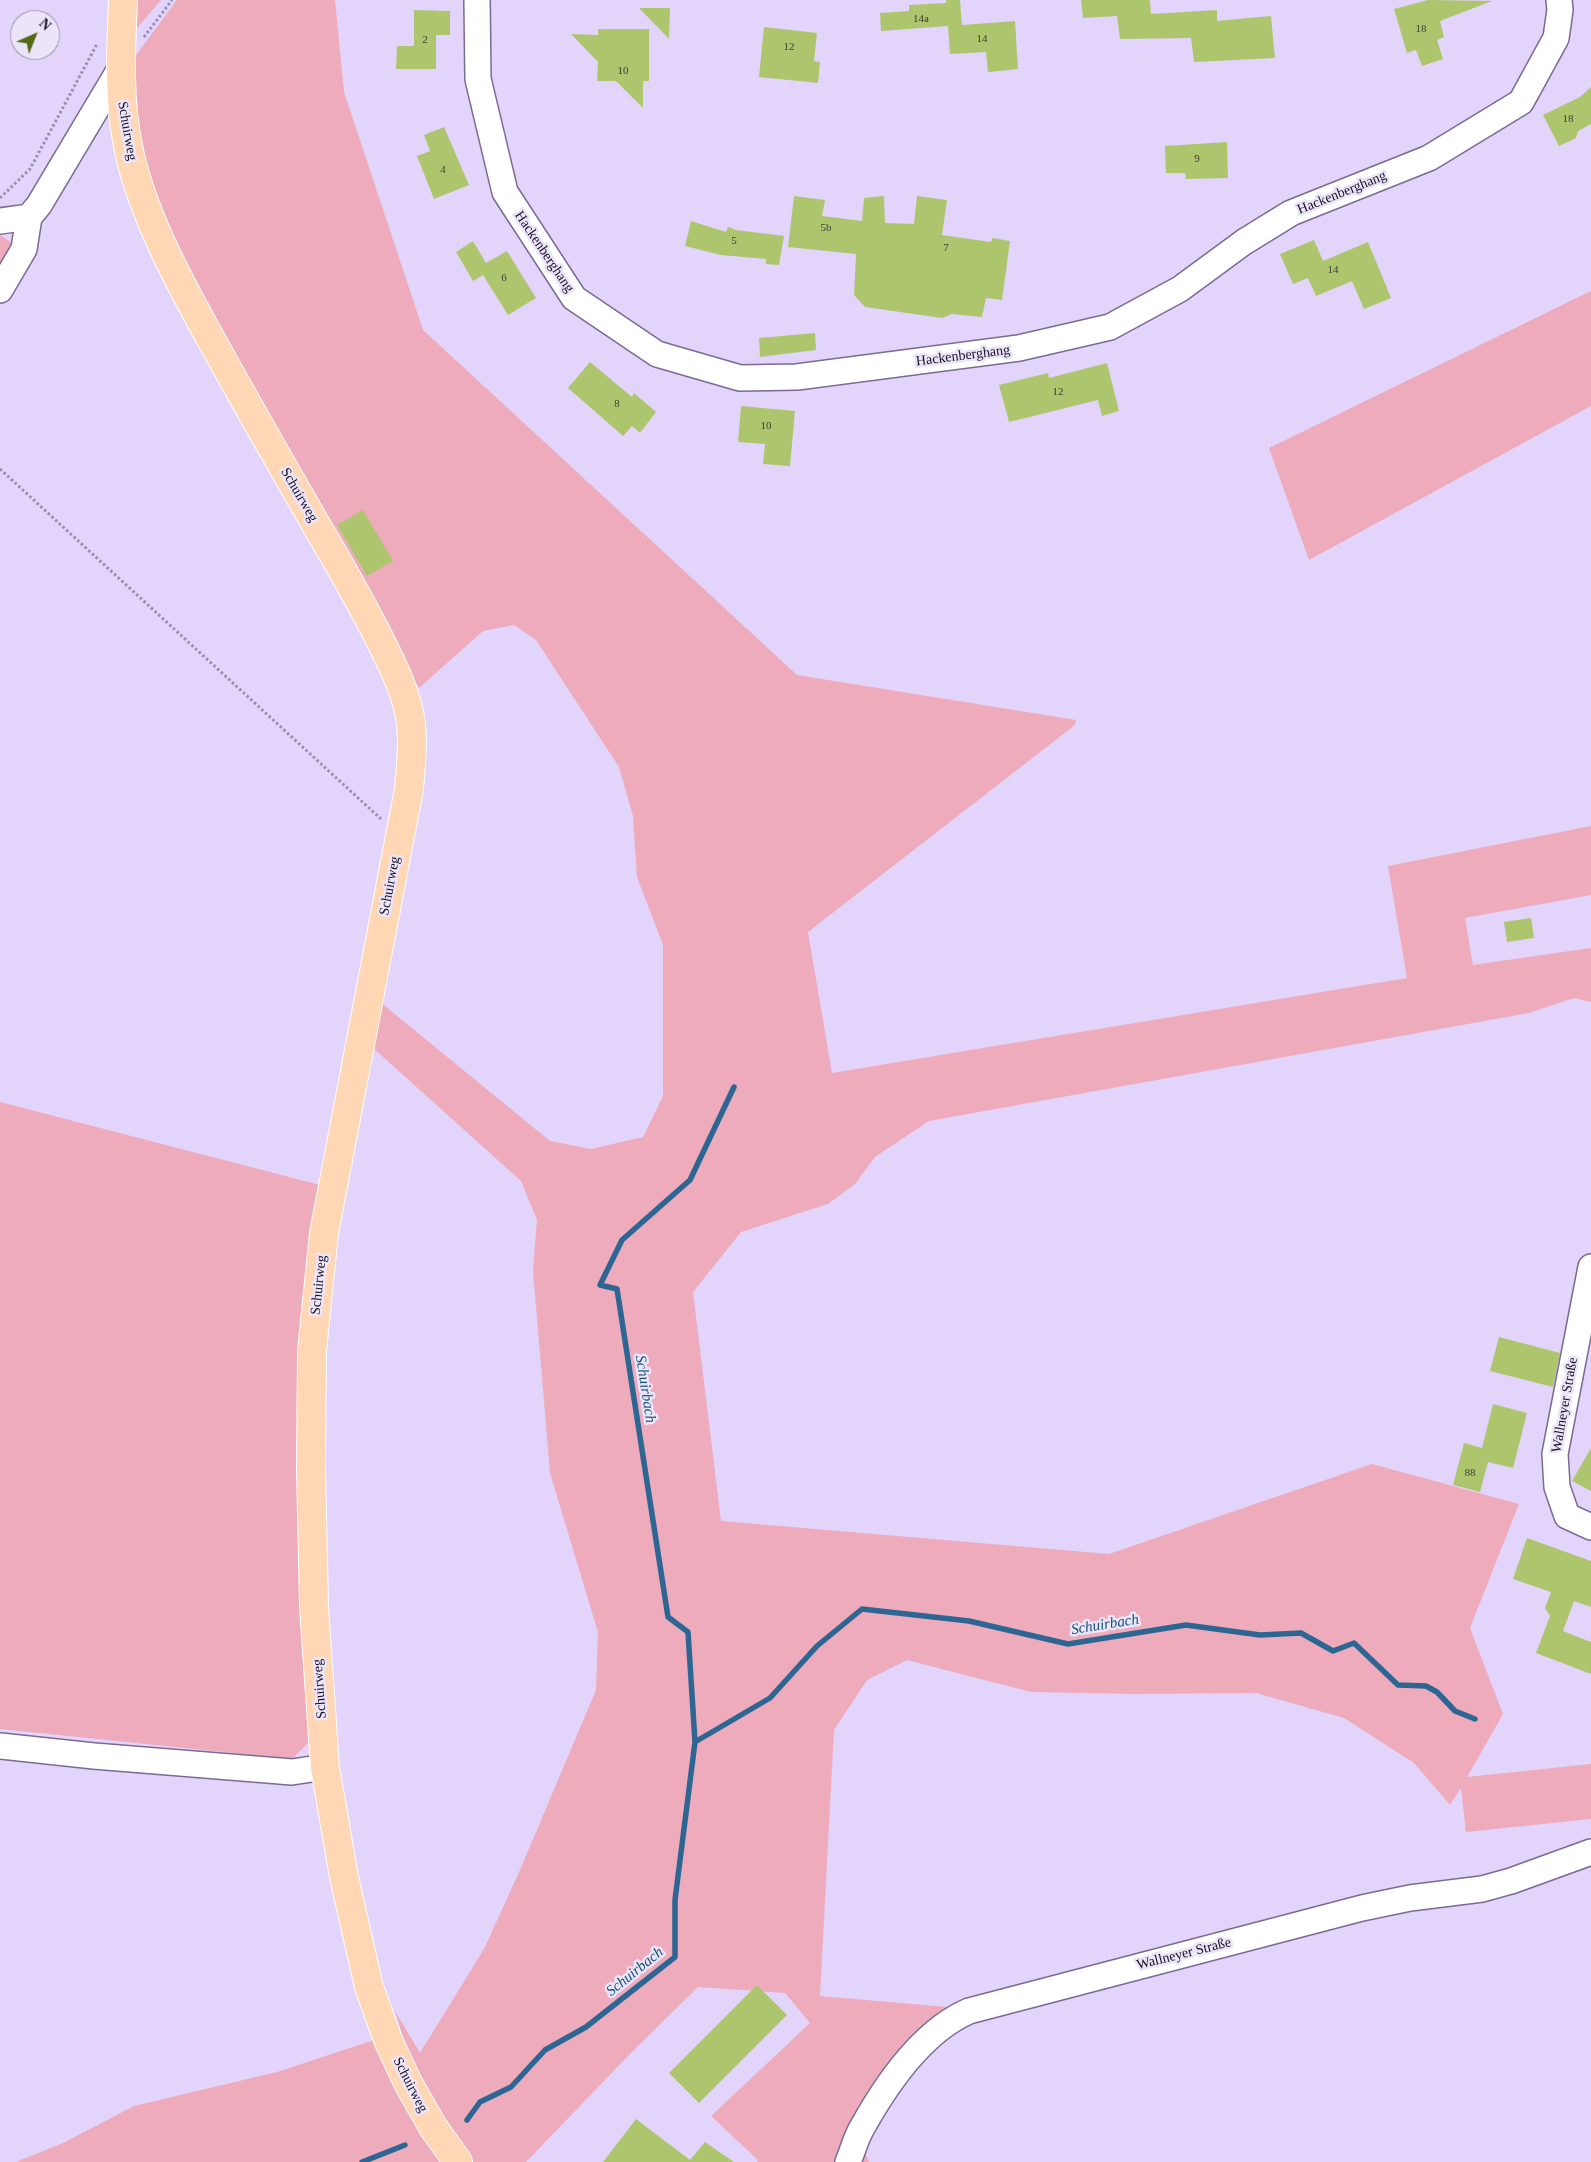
<!DOCTYPE html>
<meta charset="utf-8">
<style>
body{margin:0}
#map{position:relative;width:1591px;height:2162px;overflow:hidden;background:#e2d4fb;font-family:Georgia,serif}
canvas{display:block}
.north{position:absolute;left:10px;top:10px;width:50px;height:50px;box-sizing:border-box;background:#ece5f9;border:1px solid #9891a3;border-radius:50%;rotate:44deg;font-size:14px;font-weight:700;line-height:20px;text-align:center;color:#191223}
.north::after{content:'';display:block;margin:auto;width:18px;height:22px;background:#556814;clip-path:polygon(50% 0,100% 100%,50% 72%,0 100%)}
</style>
<div id="map">
<canvas width="1591" height="2162"></canvas>
<div class="north">N</div>
</div>
<script>
const ctx = document.querySelector('canvas').getContext('2d');
ctx.lineJoin = 'round';
function fill(path, color) { ctx.fillStyle = color; ctx.fill(path, 'evenodd'); }
function stroke(path, color, width, dash) { ctx.strokeStyle = color; ctx.lineWidth = width; ctx.lineCap = dash ? 'butt' : 'round'; ctx.setLineDash(dash || []); ctx.stroke(path); }
function write(font, color, halo, rows, align = 'center') {
  ctx.font = font + ' Georgia,serif'; ctx.lineWidth = 5; ctx.setLineDash([]); ctx.textBaseline = 'middle'; ctx.strokeStyle = halo; ctx.fillStyle = color; for (const [text, x, y, turn = 0] of rows) {
    ctx.save(); ctx.translate(x, y); ctx.rotate((+turn || 0) * Math.PI / 180); ctx.textAlign = isNaN(turn) ? turn : align; if (halo) ctx.strokeText(text, 0, 0); ctx.fillText(text, 0, 0); ctx.restore();
  }
}
const green = new Path2D(`
 M 138,0 L 161,0 L 136,29 Z
 M 177,0 L 335,0 L 344,92 L 423,330 L 797,675 L 1076,720 L 1075,725 L 808,932 L 832,1073 L 1407,978 L 1388,866 L 1591,826 L 1591,895 L 1465,918 L 1473,965 L 1591,948 L 1591,1002 L 1574,998 L 1529,1013 L 929,1121 L 875,1157 L 855,1184 L 828,1204 L 741,1232 L 693,1292 L 721,1521 L 1109,1554 L 1372,1464 L 1519,1504 L 1470,1628 L 1503,1714 L 1467,1777 L 1591,1764 L 1591,1819 L 1466,1832 L 1461,1788 L 1450,1805 L 1414,1763 L 1344,1718 L 1256,1693 L 1134,1694 L 1031,1692 L 907,1660 L 867,1680 L 834,1730 L 820,1996 L 947,2007 L 902,2056 L 854,2129 L 869,2162 L 757,2162 L 758,2160 L 711,2116 L 810,2023 L 785,1993 L 698,1987 L 630,2054 L 526,2162 L 471,2162 L 455,2142 L 411,2063 L 395,2011 L 420,2053 L 484,1949 L 520,1870 L 596,1690 L 598,1632 L 550,1473 L 533,1270 L 537,1220 L 521,1181 L 371,1046 L 380,1002 L 550,1141 L 591,1149 L 643,1137 L 663,1096 L 663,945 L 637,877 L 633,816 L 619,767 L 536,640 L 514,625 L 483,631 L 419,688 L 287,449 L 275,455 L 170,234 L 140,151 L 132,82 L 136,55 Z
 M 0,235 L 15,245 L 0,272 Z
 M 1591,291 L 1591,406 L 1309,560 L 1269,448 Z
 M 0,1102 L 320,1185 L 301,1312 L 296,1463 L 309,1742 L 292,1759 L 0,1729 Z
 M 374,2040 L 445,2162 L 16,2162 L 63,2143 L 134,2106 L 277,2072 Z`);
const stream = new Path2D(`
 M 695,1742 L 770,1698 L 817,1646 L 862,1609 L 969,1621 L 1068,1644 L 1186,1625 L 1260,1635 L 1301,1633 L 1333,1651 L 1354,1643 L 1398,1685 L 1426,1686 L 1437,1692 L 1455,1711 L 1475,1719
 M 467,2120 L 480,2102 L 511,2087 L 545,2050 L 586,2027 L 675,1957 L 675,1900 L 695,1742 L 688,1632 L 668,1617 L 617,1289 L 600,1285 L 622,1240 L 690,1180 L 734,1087
 M 362,2162 L 405,2145`);
const building = new Path2D(`
 M 946,0 L 960,0 L 962,25 L 1015,21 L 1018,69 L 988,72 L 986,52 L 950,54 L 948,26 L 881,31 L 880,13 L 909,11 L 909,5 L 946,3 Z
 M 1081,0 L 1150,0 L 1151,14 L 1217,10 L 1217,21 L 1271,16 L 1275,58 L 1194,62 L 1191,38 L 1120,39 L 1117,16 L 1083,18 Z
 M 1428,0 L 1492,1 L 1440,21 L 1444,37 L 1437,40 L 1443,59 L 1422,66 L 1416,50 L 1407,53 L 1394,9 Z
 M 639,8 L 670,8 L 669,39 Z
 M 414,10 L 450,11 L 450,35 L 436,35 L 436,69 L 396,69 L 397,46 L 414,46 Z
 M 764,27 L 817,33 L 814,61 L 820,62 L 818,83 L 759,77 Z
 M 598,29 L 649,29 L 649,81 L 643,81 L 643,108 L 616,81 L 597,81 L 598,62 L 571,34 L 598,35 Z
 M 1591,87 L 1591,124 L 1578,131 L 1576,138 L 1559,146 L 1543,115 L 1580,97 Z
 M 444,127 L 469,185 L 434,199 L 417,156 L 430,151 L 424,135 Z
 M 1227,142 L 1228,178 L 1186,179 L 1185,173 L 1166,173 L 1165,146 Z
 M 794,196 L 825,200 L 822,216 L 862,221 L 864,198 L 884,196 L 885,223 L 914,224 L 917,196 L 947,200 L 942,235 L 991,242 L 992,238 L 1010,241 L 1002,300 L 986,298 L 982,317 L 952,314 L 942,318 L 865,307 L 854,295 L 856,254 L 788,247 Z
 M 691,221 L 726,232 L 728,227 L 736,230 L 784,236 L 779,265 L 766,264 L 766,259 L 721,255 L 685,246 Z
 M 1314,240 L 1323,261 L 1368,242 L 1391,298 L 1364,309 L 1352,281 L 1316,296 L 1308,278 L 1293,284 L 1280,254 Z
 M 473,241 L 486,263 L 507,251 L 536,298 L 508,315 L 483,275 L 473,281 L 456,252 Z
 M 815,333 L 816,350 L 760,357 L 759,338 Z
 M 590,362 L 632,397 L 634,393 L 656,412 L 640,433 L 632,426 L 623,436 L 568,388 Z
 M 1107,363 L 1119,411 L 1102,416 L 1098,400 L 1009,422 L 999,385 L 1048,373 L 1049,378 Z
 M 741,406 L 795,411 L 790,466 L 763,464 L 765,444 L 738,442 Z
 M 363,510 L 393,561 L 367,576 L 337,525 Z
 M 1531,918 L 1534,938 L 1507,942 L 1504,922 Z
 M 1499,1337 L 1560,1353 L 1553,1387 L 1490,1371 Z
 M 1493,1404 L 1527,1413 L 1513,1468 L 1488,1462 L 1480,1492 L 1453,1485 L 1464,1443 L 1482,1448 Z
 M 1591,1448 L 1591,1491 L 1572,1481 Z
 M 1527,1538 L 1591,1561 L 1591,1607 L 1574,1601 L 1563,1631 L 1591,1642 L 1591,1674 L 1536,1653 L 1550,1616 L 1545,1608 L 1551,1592 L 1513,1579 Z
 M 757,1985 L 787,2015 L 699,2103 L 669,2073 Z
 M 636,2119 L 690,2160 L 705,2142 L 734,2162 L 603,2162 Z`);
const path = new Path2D(`
 M 144,37 L 172,0
 M 0,198 L 30,169 L 97,44
 M 0,469 L 381,819`);
const minor = new Path2D(`
 M 477,0 L 478,79 L 505,192 L 574,298 L 657,354 L 740,378 L 797,377 L 1019,348 L 1110,327 L 1180,289 L 1244,242 L 1291,213 L 1429,158 L 1521,102 L 1556,38 L 1560,10 L 1559,0
 M 0,221 L 29,217 L 39,205 L 120,69
 M 0,290 L 24,249 L 29,217
 M 1591,1267 L 1555,1454 L 1557,1487 L 1567,1516 L 1591,1527
 M 0,1746 L 94,1756 L 292,1772 L 325,1767
 M 848,2162 C 853,2150 856,2137 863,2126 C 887,2083 923,2031 969,2011 L 1362,1908 L 1410,1898 L 1482,1889 L 1511,1881 L 1591,1852`);
const major = new Path2D(`
 M 123,0 C 121,49 118,97 128,146 C 140,208 176,276 207,332 C 242,396 279,460 315,523 C 338,562 360,600 380,640 C 391,662 402,684 408,708 C 415,735 411,762 409,789 L 324,1233 L 312,1351 L 311,1468 L 314,1607 L 325,1767 L 344,1877 L 369,1987 L 388,2040 L 408,2083 L 433,2127 L 458,2162`);
const numberNames = [
 ["14a",921,19],
 ["18",1421,29],
 ["14",982,39],
 ["2",425,40],
 ["12",789,47],
 ["10",623,71],
 ["18",1568,119],
 ["9",1197,159],
 ["4",443,170],
 ["5b",826,228],
 ["5",734,241],
 ["7",946,248],
 ["14",1333,270],
 ["6",504,278],
 ["12",1058,392],
 ["8",617,404],
 ["10",766,426],
 ["88",1470,1473]
];
const streetNames = [
 ["Schuirweg",127,131,80],
 ["Hackenberghang",1342,193,-22],
 ["Hackenberghang",544,252,56],
 ["Hackenberghang",963,356,-7],
 ["Schuirweg",299,495,60],
 ["Schuirweg",390,886,-79],
 ["Schuirweg",319,1285,-84],
 ["Wallneyer Straße",1565,1405,-80],
 ["Schuirweg",320,1689,-94],
 ["Wallneyer Straße",1184,1954,-14],
 ["Schuirweg",410,2085,63]
];
const waterNames = [
 ["Schuirbach",645,1389,81],
 ["Schuirbach",1105,1625,-9],
 ["Schuirbach",635,1972,-39]
];
fill(green, '#eeabbc');
stroke(stream, '#2d6693', 5.5);
fill(building, '#adc66e');
stroke(minor, '#7b6a96', 28);
stroke(major, '#fff', 30);
stroke(path, '#998ead', 3, [2.5, 2.5]);
stroke(minor, '#fff', 25);
stroke(major, '#ffd7b5', 28);
write('11px', '#3e3f36', null, numberNames);
write('14px', '#191223', '#ece5f9', streetNames);
write('italic 15px', '#114f76', '#ece5f9', waterNames);
</script>
